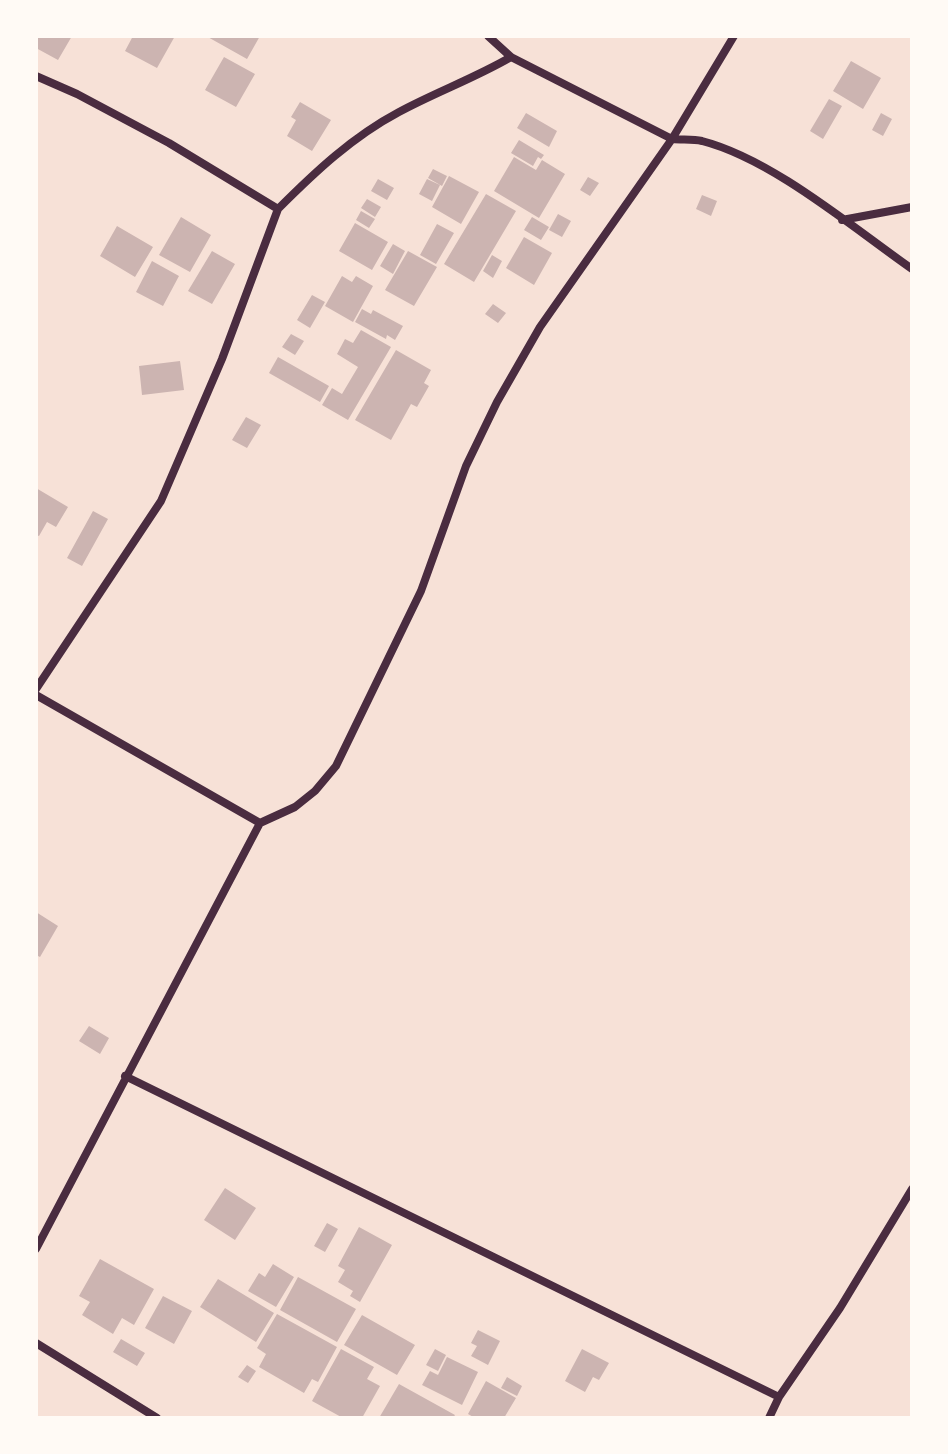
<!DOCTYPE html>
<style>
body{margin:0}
#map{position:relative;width:948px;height:1454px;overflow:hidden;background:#f7e1d7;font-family:"DM Sans",sans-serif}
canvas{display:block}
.frame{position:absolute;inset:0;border:38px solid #fffaf5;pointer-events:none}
</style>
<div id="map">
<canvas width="948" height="1454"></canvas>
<div class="frame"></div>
</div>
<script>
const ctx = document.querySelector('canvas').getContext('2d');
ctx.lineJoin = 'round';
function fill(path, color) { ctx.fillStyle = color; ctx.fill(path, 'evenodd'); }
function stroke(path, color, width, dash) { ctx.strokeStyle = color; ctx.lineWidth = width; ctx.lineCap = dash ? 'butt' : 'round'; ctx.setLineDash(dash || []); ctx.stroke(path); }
const building = new Path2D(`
 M 36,36 L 72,36 L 58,60 L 36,48 Z
 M 133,36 L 175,36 L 157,68 L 125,51 Z
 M 206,36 L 260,36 L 247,59 Z
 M 224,57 L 255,74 L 236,107 L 205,90 Z
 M 851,61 L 881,78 L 863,109 L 833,91 Z
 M 829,99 L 842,106 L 823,139 L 810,131 Z
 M 300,102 L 331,120 L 312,151 L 287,136 L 296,120 L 291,117 Z
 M 526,113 L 557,131 L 549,147 L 517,128 Z
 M 881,113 L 892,119 L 883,136 L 872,130 Z
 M 519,140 L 544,155 L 541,159 L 538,157 L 533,166 L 511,153 Z
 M 514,157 L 536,170 L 542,160 L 565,174 L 539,218 L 494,191 Z
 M 433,169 L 447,176 L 442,186 L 428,178 Z
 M 449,176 L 479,192 L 461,224 L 432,207 Z
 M 588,177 L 599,183 L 590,196 L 580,190 Z
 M 378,179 L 394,188 L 387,200 L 371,191 Z
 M 427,179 L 440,185 L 432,201 L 419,194 Z
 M 486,194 L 516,211 L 474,282 L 444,264 Z
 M 702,195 L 717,201 L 711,216 L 696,209 Z
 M 367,199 L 381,207 L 375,217 L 361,208 Z
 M 361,211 L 375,219 L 369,228 L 356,220 Z
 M 558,214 L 571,221 L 562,237 L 549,230 Z
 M 181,217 L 211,235 L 190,272 L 159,255 Z
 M 532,217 L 549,227 L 541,240 L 524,230 Z
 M 355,223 L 388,242 L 372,270 L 339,251 Z
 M 437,224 L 454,233 L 436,264 L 420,255 Z
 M 117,226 L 153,247 L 135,277 L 100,256 Z
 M 524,237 L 552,253 L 534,285 L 506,268 Z
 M 393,244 L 405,251 L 393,274 L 380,266 Z
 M 212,251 L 235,264 L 212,304 L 188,291 Z
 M 408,251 L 437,267 L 414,306 L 385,290 Z
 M 492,255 L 502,261 L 493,278 L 483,271 Z
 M 152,261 L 179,276 L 163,306 L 136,292 Z
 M 342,276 L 352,282 L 356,276 L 373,286 L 353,322 L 325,306 Z
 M 312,295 L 325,302 L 310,328 L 297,320 Z
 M 493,304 L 506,313 L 498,323 L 485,314 Z
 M 362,309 L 371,314 L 373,310 L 403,326 L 395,340 L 387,335 L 386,339 L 355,322 Z
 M 361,330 L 391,347 L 348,420 L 322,405 L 332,388 L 342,394 L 358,367 L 337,354 L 345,339 L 353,343 Z
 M 291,334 L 304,341 L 295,355 L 282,347 Z
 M 396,350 L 431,370 L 424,383 L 429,386 L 417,407 L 411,404 L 391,440 L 355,420 Z
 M 278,357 L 329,386 L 320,402 L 269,373 Z
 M 180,361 L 184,390 L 142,395 L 139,366 Z
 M 246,417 L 261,425 L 247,448 L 232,440 Z
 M 36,488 L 68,507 L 56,527 L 47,522 L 39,536 L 36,535 Z
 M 93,511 L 108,519 L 82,566 L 67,558 Z
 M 36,912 L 58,926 L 40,957 L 36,955 Z
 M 89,1026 L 109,1038 L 100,1054 L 79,1041 Z
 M 225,1188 L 256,1208 L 235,1240 L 204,1220 Z
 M 327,1223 L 338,1229 L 325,1252 L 314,1246 Z
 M 359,1227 L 392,1245 L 360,1302 L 350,1296 L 353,1291 L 338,1282 L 345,1270 L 338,1266 Z
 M 100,1259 L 154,1289 L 134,1325 L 122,1318 L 113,1334 L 82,1315 L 90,1302 L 79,1296 Z
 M 273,1264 L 294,1277 L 276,1307 L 248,1291 L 259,1273 L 265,1277 Z
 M 298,1277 L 356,1309 L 337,1342 L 280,1310 Z
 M 218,1279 L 274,1313 L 256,1342 L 200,1307 Z
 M 163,1296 L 192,1311 L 174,1344 L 145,1328 Z
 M 277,1314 L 337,1347 L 318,1382 L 312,1379 L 304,1393 L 259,1367 L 266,1354 L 257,1348 Z
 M 362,1315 L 415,1345 L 397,1375 L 344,1345 Z
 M 478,1330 L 500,1341 L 488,1365 L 471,1356 L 477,1346 L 471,1343 Z
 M 121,1339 L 145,1353 L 137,1366 L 113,1352 Z
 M 341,1349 L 374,1367 L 367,1379 L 380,1386 L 362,1418 L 343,1418 L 312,1401 Z
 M 435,1349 L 446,1355 L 438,1371 L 426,1365 Z
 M 582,1349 L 609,1363 L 599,1380 L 593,1377 L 585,1392 L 565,1381 Z
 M 447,1357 L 478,1372 L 462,1405 L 422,1385 L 430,1371 L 438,1375 Z
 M 247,1365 L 256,1371 L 248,1383 L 238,1377 Z
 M 507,1377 L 522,1386 L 517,1396 L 501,1388 Z
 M 486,1381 L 516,1398 L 504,1418 L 475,1418 L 468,1414 Z
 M 399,1384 L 455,1415 L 453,1418 L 379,1418 Z`);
const minor = new Path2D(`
 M 488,36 L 511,57 L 672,139 C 682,140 693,139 702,141 C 772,159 852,227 912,269
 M 36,76 L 77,94 L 169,143 L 278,209 C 315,172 352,137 399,112 C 436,92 475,78 511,57
 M 842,220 L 912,207
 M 36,689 L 161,501 L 222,359 L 278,209
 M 36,695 L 260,823
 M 125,1076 L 779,1397 L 769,1418
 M 36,1249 L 260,823 L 295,807 L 315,791 L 336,766 L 421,591 L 466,466 L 497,402 L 540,327 L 672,139 L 734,36
 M 36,1343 L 157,1418
 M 779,1397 L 840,1308 L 912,1189`);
fill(building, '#ccb4b1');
stroke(minor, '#4a2c40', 8);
</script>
